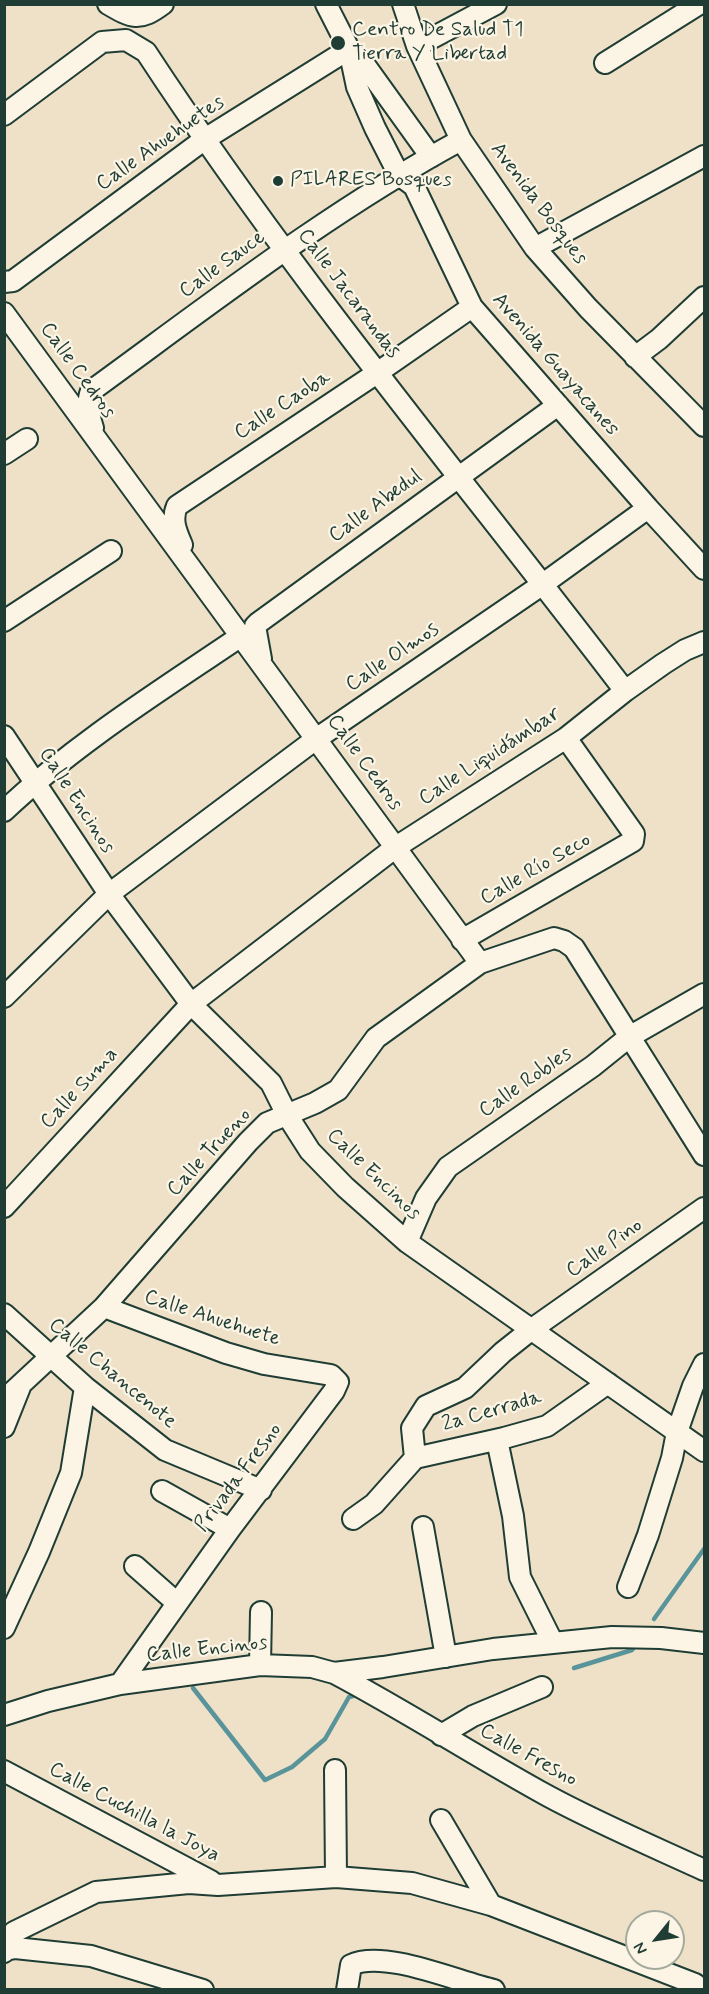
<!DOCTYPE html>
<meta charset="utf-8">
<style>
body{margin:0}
#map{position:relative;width:709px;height:1994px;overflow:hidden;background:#eee1c8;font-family:Mynerve,sans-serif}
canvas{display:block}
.frame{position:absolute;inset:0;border:6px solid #1f3d34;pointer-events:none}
.north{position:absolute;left:625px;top:1910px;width:60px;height:60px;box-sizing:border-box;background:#fcf5e5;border:2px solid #a4ab9e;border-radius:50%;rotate:240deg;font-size:16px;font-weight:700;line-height:24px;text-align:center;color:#1f3d34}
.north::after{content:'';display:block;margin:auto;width:21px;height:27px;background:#1f3d34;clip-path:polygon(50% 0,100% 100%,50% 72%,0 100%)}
</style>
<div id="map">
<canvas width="709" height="1994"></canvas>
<div class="frame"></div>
<div class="north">N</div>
</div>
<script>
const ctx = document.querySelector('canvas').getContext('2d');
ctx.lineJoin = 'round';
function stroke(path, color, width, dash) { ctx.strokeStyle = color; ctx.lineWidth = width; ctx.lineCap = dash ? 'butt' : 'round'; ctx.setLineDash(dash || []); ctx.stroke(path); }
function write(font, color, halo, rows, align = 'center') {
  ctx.font = font + ' Mynerve,sans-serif'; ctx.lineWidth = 4.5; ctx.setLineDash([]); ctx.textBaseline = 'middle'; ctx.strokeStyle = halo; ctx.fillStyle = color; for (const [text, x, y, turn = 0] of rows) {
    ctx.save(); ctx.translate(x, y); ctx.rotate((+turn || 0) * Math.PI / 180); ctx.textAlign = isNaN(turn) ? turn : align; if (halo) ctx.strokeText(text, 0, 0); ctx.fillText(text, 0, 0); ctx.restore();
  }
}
const stream = new Path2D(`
 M 654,1619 L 704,1549
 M 574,1668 L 632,1650 L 636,1644
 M 193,1688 L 265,1780 L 292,1767 L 325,1739 L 349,1697 L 353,1696`);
const minor = new Path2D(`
 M 108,4 C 132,18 139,22 163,4
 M 326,4 L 349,49 L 367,68 L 431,157
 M 403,4 L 417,46 L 461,140 L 535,248 L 588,308 L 704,426
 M 417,46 L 496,4
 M 349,49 L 357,87 L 375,128 L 399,175 L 414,186 L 472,307 L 648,508 L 704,569
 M 605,63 L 699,4
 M 4,115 L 102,42 L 126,40 L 146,52 C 292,275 463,479 625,691
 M 535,248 L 704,156
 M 4,282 L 13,281 L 205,139 L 349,49
 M 4,313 L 480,963
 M 635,357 L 659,339 L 704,297
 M 93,428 C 89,416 86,403 91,391 C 212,303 330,211 461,140
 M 4,454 L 27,439
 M 182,545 C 176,531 171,520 177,506 L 377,373 L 472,307
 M 4,621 L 111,551
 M 261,659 L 255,626 L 258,623 L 558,405
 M 4,736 L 109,894 L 191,1004 L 271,1083 L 287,1115 L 310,1151 L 345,1187 L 407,1242 L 704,1451
 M 4,811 C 76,743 160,691 241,636
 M 462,940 L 633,841 L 634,834 L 566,738
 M 4,997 L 109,894 L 316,739 L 543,584 L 648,508
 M 4,1207 L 191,1004 L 396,847 L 566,738 L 625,691 L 663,664 L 685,650 L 704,642
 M 407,1242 L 426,1198 L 448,1167 L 593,1066 L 629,1037 L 704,994
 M 104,1307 L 226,1353 L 264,1364 L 331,1375 L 338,1382 L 334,1391 L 230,1529 L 120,1684
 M 4,1314 L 85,1387 L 165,1450 L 261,1490
 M 4,1400 L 104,1307 L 248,1142 L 267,1123 L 315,1103 L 338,1090 L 376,1038 L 480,963 L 554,938 L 564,941 L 574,948 L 704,1155
 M 4,1427 L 20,1387
 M 497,1440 L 513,1516 L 520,1577 L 553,1643
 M 415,1458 L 504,1438 L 547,1426 L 608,1383
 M 162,1491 L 230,1529
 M 353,1519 L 374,1504 L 415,1458 L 412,1428 L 426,1406 L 465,1388 L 503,1352 L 532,1329 L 704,1208
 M 423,1527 L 446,1657
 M 135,1566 L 177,1603
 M 628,1587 L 648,1535 L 672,1458 L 677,1432 L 693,1386 L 704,1364
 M 4,1628 L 39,1552 L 71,1473 L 85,1387
 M 260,1665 L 261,1612
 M 334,1673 C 406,1711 475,1756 548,1796 C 598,1823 652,1846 704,1870
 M 4,1715 L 48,1701 L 120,1684 L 260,1665 L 312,1667 L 334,1673 L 383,1667 L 493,1649 L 612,1637 L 661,1638 L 704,1643
 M 441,1735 L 473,1716 L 542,1687
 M 335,1770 L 336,1877
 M 4,1771 L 211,1881
 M 441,1820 L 491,1905
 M 5,1950 L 15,1948 L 91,1956 L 203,1990
 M 4,1952 L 14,1932 L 96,1892 L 189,1883 L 218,1885 L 336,1877 L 412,1883 L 491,1905 L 695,1984
 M 347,1990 L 351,1965 C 384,1949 458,1982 494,1990`);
const markers = [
 [338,43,8,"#1f3d34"],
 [278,181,6,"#1f3d34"]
];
const poiNames = [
 ["Centro De Salud T1",352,31],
 ["Tierra Y Libertad",352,55],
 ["PILARES Bosques",290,181]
];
const streetNames = [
 ["Calle Ahuehuetes",161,144,-35],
 ["Avenida Bosques",538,204,53],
 ["Calle Sauce",223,265,-36],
 ["Calle Jacarandas",348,294,53],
 ["Avenida Guayacanes",555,365,49],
 ["Calle Cedros",77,371,54],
 ["Calle Caoba",283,406,-33],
 ["Calle Abedul",376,507,-36],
 ["Calle Olmos",393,658,-34],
 ["Calle Liquidámbar",490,757,-33],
 ["Calle Cedros",364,763,54],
 ["Calle Encinos",76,801,57],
 ["Calle Río Seco",536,870,-30],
 ["Calle Robles",526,1083,-35],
 ["Calle Suma",80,1089,-47],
 ["Calle Trueno",210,1153,-47],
 ["Calle Encinos",373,1175,44],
 ["Calle Pino",605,1249,-35],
 ["Calle Ahuehuete",212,1319,18],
 ["Calle Chancenote",112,1374,40],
 ["2a Cerrada",492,1412,-16],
 ["Privada Fresno",239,1478,-53],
 ["Calle Encinos",207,1650,-6],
 ["Calle Fresno",528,1756,29],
 ["Calle Cuchilla la Joya",134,1813,28]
];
stroke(stream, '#59949a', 4.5);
stroke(minor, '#1f3d34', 24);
stroke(minor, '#fcf5e5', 20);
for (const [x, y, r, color] of markers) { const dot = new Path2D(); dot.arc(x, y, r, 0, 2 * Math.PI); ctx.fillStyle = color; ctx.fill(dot); stroke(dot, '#fcf5e5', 2); }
write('21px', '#1f3d34', '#fcf5e5', poiNames, 'left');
write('21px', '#1f3d34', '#fcf5e5', streetNames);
</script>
